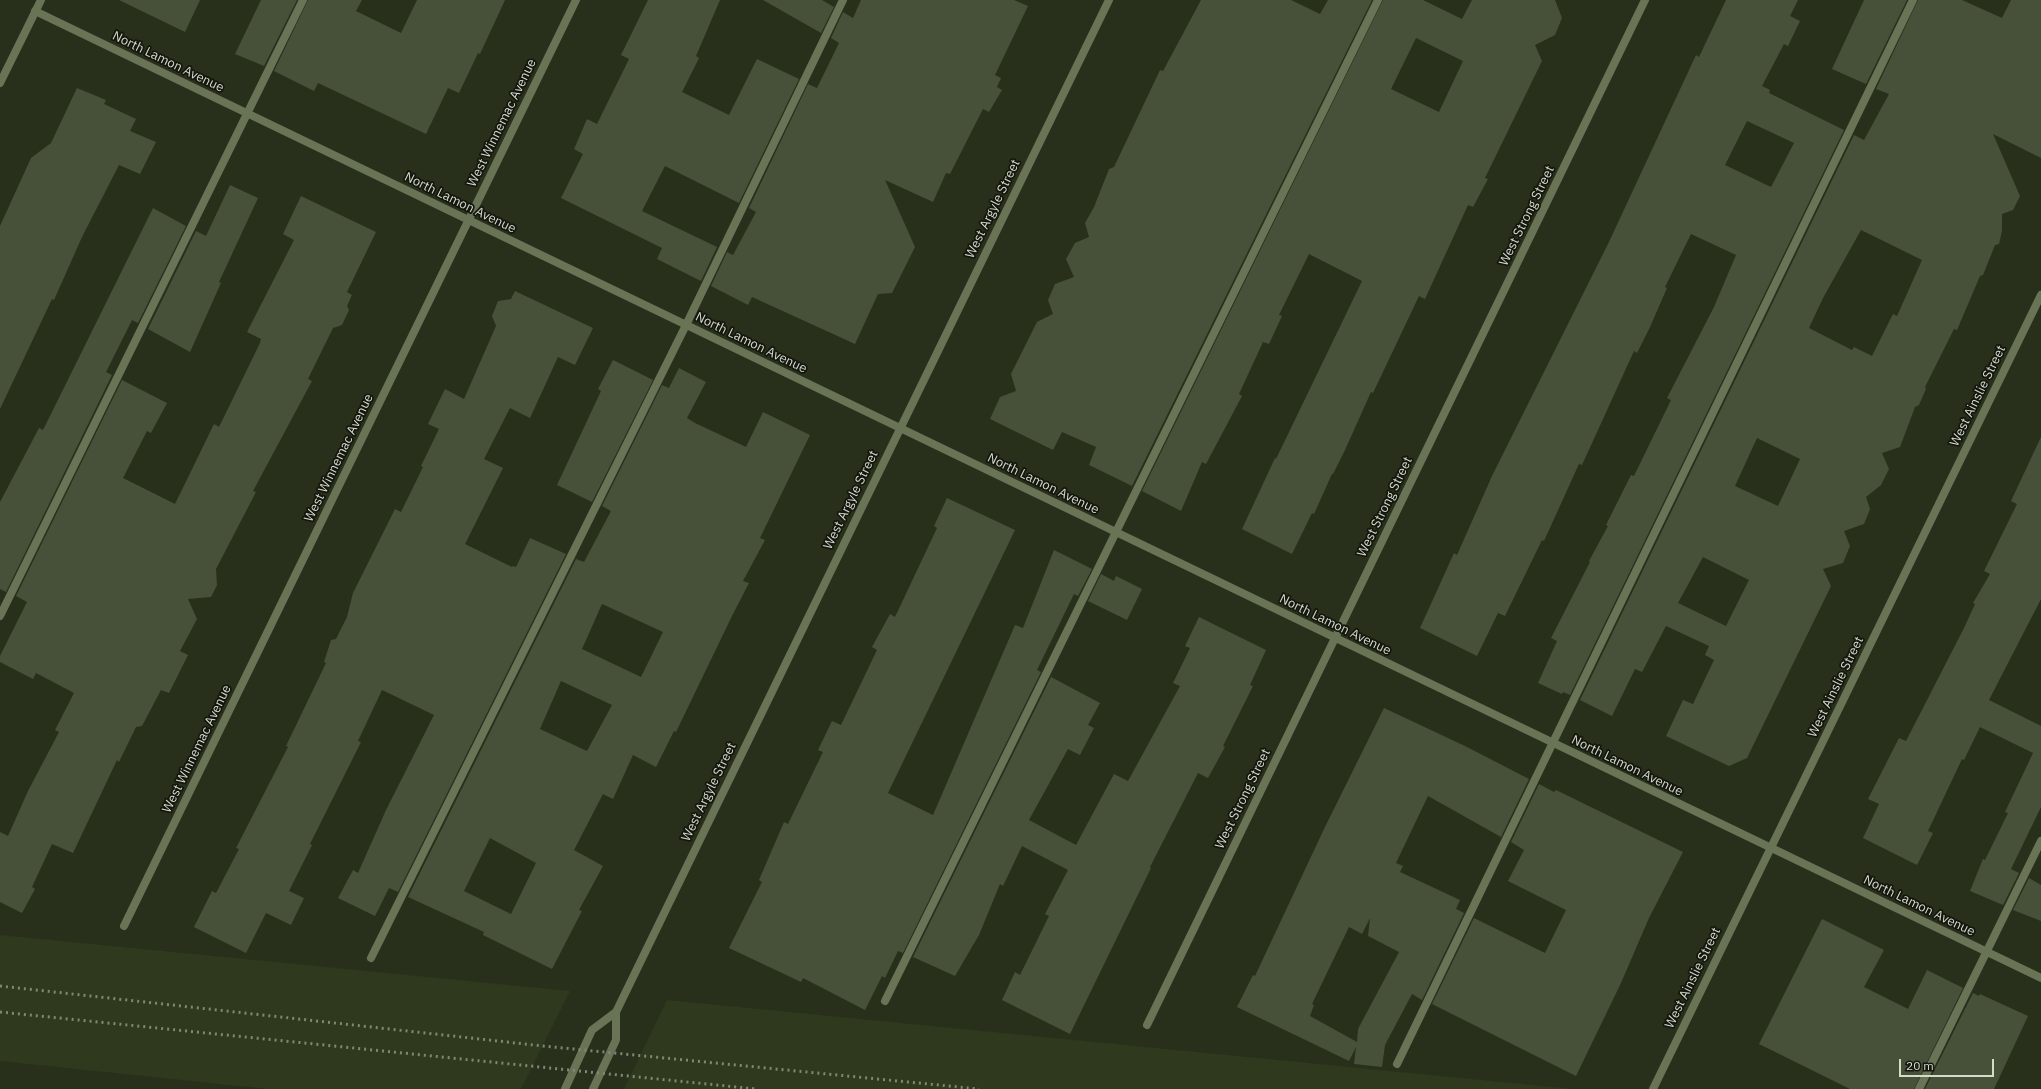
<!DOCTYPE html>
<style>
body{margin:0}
#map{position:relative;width:2041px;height:1089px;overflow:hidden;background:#28301b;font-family:"IBM Plex Sans",sans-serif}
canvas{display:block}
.scale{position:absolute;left:1899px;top:1059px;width:95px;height:18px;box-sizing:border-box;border:2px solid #d5dacd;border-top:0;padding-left:5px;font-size:12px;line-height:14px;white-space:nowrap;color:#d5dacd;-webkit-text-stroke:3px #13170d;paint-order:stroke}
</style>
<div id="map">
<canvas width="2041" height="1089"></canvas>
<div class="scale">20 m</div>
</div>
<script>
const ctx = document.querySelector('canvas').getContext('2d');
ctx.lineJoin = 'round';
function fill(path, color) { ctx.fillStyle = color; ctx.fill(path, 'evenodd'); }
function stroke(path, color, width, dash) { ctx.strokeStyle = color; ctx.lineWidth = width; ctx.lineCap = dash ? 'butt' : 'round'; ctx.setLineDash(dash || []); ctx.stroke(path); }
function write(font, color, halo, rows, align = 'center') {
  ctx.font = font + ' "IBM Plex Sans",sans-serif'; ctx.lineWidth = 3.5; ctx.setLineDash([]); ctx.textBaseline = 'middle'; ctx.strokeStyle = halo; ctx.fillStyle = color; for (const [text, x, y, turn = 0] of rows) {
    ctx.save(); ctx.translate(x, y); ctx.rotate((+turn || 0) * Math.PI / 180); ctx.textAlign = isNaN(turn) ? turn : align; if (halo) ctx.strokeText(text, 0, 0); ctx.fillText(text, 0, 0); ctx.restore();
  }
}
const built = new Path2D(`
 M 0,935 L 570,991 L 521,1089 L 268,1089 L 0,1061 Z
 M 667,1000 L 1573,1089 L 624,1089 Z`);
const building = new Path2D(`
 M 119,0 L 200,0 L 185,32 Z
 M 261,0 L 297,0 L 264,66 L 235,54 Z
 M 308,0 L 362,0 L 356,11 L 401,33 L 417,0 L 505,0 L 480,54 L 478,53 L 459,93 L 448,88 L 426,134 L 318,83 L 314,91 L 274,71 Z
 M 648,0 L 720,0 L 696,56 L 699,58 L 682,92 L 729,115 L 757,59 L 799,79 L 739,203 L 665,166 L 642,211 L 717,247 L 701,281 L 657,259 L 662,248 L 561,198 L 583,154 L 574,149 L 587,119 L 597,124 L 629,59 L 621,55 Z
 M 763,0 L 822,0 L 834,7 L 821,33 Z
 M 861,0 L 1014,0 L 1028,6 L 995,75 L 1001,78 L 997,87 L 1002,90 L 989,112 L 983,109 L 950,174 L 946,173 L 933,202 L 885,180 L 915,247 L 892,293 L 878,294 L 855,344 L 752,297 L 748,305 L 711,286 L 727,252 L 733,255 L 756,212 L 749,208 L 808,84 L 817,88 L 839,43 L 831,38 L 843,12 L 853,18 Z
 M 1201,0 L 1291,0 L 1320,14 L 1328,0 L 1372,0 L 1132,486 L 1089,465 L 1096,447 L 1062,432 L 1053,450 L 990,419 L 1000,397 L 1016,391 L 1011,374 L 1037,322 L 1053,314 L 1048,300 L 1055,284 L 1074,277 L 1066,259 L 1075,243 L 1089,237 L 1085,223 L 1094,207 L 1109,169 L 1114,167 L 1160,70 L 1163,71 Z
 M 1383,0 L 1423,0 L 1462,19 L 1472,0 L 1555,0 L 1562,18 L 1555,35 L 1535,45 L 1542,61 L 1485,178 L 1488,179 L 1473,207 L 1468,205 L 1425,299 L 1419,296 L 1373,393 L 1371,392 L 1345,450 L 1333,474 L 1332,474 L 1314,514 L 1312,513 L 1292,554 L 1242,529 L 1275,458 L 1276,459 L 1362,281 L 1309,254 L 1279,315 L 1282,316 L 1269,344 L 1263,342 L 1239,394 L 1242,396 L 1206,464 L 1202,462 L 1181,511 L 1142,491 ZM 1416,38 L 1463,61 L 1439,112 L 1391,89 Z
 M 1726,0 L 1798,0 L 1790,16 L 1800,21 L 1788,46 L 1784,44 L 1762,86 L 1770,90 L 1769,93 L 1844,130 L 1570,695 L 1563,692 L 1562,694 L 1538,683 L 1557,641 L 1551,638 L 1590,562 L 1589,561 L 1608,526 L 1606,525 L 1631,475 L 1634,476 L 1671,400 L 1667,398 L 1714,307 L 1736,255 L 1691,234 L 1665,287 L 1667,288 L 1650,327 L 1637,353 L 1634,351 L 1582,465 L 1579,464 L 1544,541 L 1542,540 L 1505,616 L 1498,613 L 1477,656 L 1420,628 L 1454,553 L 1457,555 L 1492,476 L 1608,244 L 1696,55 L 1699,57 ZM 1747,121 L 1794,143 L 1771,187 L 1725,165 Z
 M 1864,0 L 1907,0 L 1866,84 L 1832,69 Z
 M 1918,0 L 1962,0 L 2002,18 L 2011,0 L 2041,0 L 2041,158 L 1993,134 L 2020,196 L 2013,210 L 2002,214 L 2002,231 L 1999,244 L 1995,245 L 1983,275 L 1980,276 L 1957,330 L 1954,329 L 1925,387 L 1926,389 L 1919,405 L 1915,407 L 1900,447 L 1882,453 L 1889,469 L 1881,485 L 1866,497 L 1870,509 L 1864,524 L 1844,531 L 1850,546 L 1843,563 L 1823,569 L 1831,586 L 1747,758 L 1729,766 L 1666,736 L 1683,700 L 1693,704 L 1714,660 L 1705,655 L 1709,646 L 1666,626 L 1642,672 L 1635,669 L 1612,716 L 1580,700 L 1854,135 L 1864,140 L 1889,94 L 1876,89 ZM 1861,230 L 1922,260 L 1897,316 L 1893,314 L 1872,356 L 1854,347 L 1852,350 L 1809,328 L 1823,298 ZM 1757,438 L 1800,459 L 1778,506 L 1735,486 ZM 1703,557 L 1749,580 L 1726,626 L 1678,603 Z
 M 77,88 L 106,100 L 104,104 L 136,119 L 130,131 L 156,142 L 140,174 L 119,165 L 82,237 L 54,300 L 52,299 L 0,409 L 0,226 L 31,158 L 51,143 Z
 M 230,185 L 258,198 L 219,282 L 221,283 L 190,352 L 148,329 L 196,231 L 206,236 Z
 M 301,196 L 376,232 L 347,292 L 352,295 L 347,306 L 349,310 L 342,325 L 333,328 L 308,379 L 312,381 L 253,491 L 256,492 L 216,569 L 217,585 L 211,597 L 188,599 L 197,619 L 180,651 L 188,655 L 169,693 L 161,690 L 142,726 L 136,727 L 119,762 L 117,760 L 73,853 L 52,844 L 32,887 L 35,889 L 22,913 L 0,902 L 0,832 L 8,836 L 28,791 L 59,732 L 55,730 L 74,693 L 36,673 L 33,679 L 0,662 L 0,656 L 27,602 L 16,596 L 122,380 L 167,403 L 151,433 L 147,431 L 123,478 L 175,504 L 214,424 L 219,427 L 260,343 L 261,339 L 247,332 L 294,240 L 283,234 Z
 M 153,208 L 186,226 L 138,323 L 132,320 L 106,372 L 112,375 L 6,592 L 0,589 L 0,502 L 39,428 L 43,430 Z
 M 515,291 L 593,328 L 575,365 L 558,357 L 530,418 L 510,408 L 484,459 L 503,468 L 465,544 L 512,567 L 513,566 L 516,567 L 530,538 L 566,554 L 398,892 L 389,888 L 375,916 L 338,898 L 353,870 L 358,873 L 386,810 L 434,715 L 382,690 L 358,741 L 361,742 L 310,844 L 312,845 L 289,891 L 304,898 L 291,925 L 266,913 L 246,953 L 194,927 L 212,891 L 216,893 L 239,849 L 236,848 L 288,747 L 286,746 L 326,663 L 324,662 L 331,640 L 336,639 L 347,617 L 353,593 L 395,509 L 401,512 L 423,467 L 421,466 L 439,429 L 428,424 L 445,389 L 464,399 L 496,326 L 492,316 L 498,301 L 511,299 Z
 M 613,360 L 653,380 L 592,502 L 557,485 L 601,391 L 598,389 Z
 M 679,368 L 706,382 L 687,418 L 695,423 L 746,447 L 763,412 L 810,435 L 760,538 L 765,540 L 743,581 L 749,583 L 732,616 L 676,732 L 674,731 L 656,767 L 633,755 L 613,799 L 603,794 L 574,850 L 603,866 L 579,910 L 582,911 L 552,969 L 483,935 L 484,932 L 408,897 L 576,559 L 584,562 L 611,511 L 602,506 L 662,385 L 669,388 ZM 602,604 L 663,632 L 641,677 L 582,649 ZM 561,681 L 612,705 L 587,751 L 540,729 ZM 490,838 L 536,863 L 511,914 L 464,891 Z
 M 2041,437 L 2041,599 L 1989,700 L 2041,726 L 2041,807 L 2011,869 L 2019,873 L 2003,905 L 1970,891 L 1983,859 L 1985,860 L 2008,813 L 2005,812 L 2033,753 L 1980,727 L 1964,760 L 1962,759 L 1928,831 L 1933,833 L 1917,865 L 1863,838 L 1879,804 L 1868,799 L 1899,738 L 1906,741 L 1964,628 L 1975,604 L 1973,603 L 1990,574 L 1984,571 L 2017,504 L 2011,501 Z
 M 947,498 L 1015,530 L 888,793 L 933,815 L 1015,625 L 1023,628 L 1054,550 L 1092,569 L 1078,596 L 1074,594 L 1037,670 L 1041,672 L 903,953 L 898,951 L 885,978 L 882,976 L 865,1010 L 803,978 L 801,982 L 729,948 L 762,882 L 759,880 L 784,822 L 788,824 L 823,752 L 818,750 L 832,721 L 841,725 L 877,650 L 872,647 L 890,614 L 895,617 L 937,528 L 934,526 Z
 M 1101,574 L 1114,581 L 1116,576 L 1142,589 L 1127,620 L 1088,601 Z
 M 1199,617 L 1266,650 L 1250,685 L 1253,686 L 1223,746 L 1225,747 L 1208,778 L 1198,773 L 1150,867 L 1151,868 L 1070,1034 L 1002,1000 L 1015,972 L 1020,975 L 1049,916 L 1045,914 L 1068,870 L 1022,846 L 1003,886 L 1000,884 L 979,935 L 955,976 L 913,957 L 1051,677 L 1100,703 L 1088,725 L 1094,728 L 1080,755 L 1068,749 L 1029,820 L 1076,845 L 1114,774 L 1128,781 L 1180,686 L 1173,683 L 1190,648 L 1185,646 Z
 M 1384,708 L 1465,746 L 1529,779 L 1501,837 L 1428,796 L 1396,863 L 1403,866 L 1400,872 L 1460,900 L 1456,909 L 1464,913 L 1422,1000 L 1412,994 L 1385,1045 L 1382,1067 L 1354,1064 L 1356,1047 L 1349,1061 L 1237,1007 L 1253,975 L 1255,976 L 1324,829 ZM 1370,918 L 1368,936 L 1399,952 L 1358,1029 L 1357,1042 L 1310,1016 L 1314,1005 L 1312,1004 L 1349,927 L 1362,934 Z
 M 1539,784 L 1554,792 L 1556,790 L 1683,852 L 1649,918 L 1621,983 L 1576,1076 L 1432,1004 L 1474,918 L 1545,953 L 1566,910 L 1508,881 L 1524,850 L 1511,842 Z
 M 2029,878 L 2041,885 L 2041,921 L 2013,910 Z
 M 1822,919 L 1884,950 L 1864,987 L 1908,1009 L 1927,970 L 1963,988 L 1914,1089 L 1850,1089 L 1759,1044 Z
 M 1973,993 L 1979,996 L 1980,994 L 2028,1016 L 1994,1089 L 1925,1089 Z`);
const lane = new Path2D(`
 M 0,616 L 303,0
 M 371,958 L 686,325 L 843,0
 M 885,1001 L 1378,0
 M 1397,1064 L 1913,0
 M 1919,1089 L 2041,841`);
const street = new Path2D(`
 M 35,11 L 2041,978
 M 0,83 L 41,0
 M 124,926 L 576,0
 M 1147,1025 L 1645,0
 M 565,1089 L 592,1030 L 616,1012
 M 593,1089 L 616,1040 L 616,1012 L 1109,0
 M 1653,1089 L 2041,295`);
const rail = new Path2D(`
 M 0,986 L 543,1046 L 979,1089
 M 0,1012 L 756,1089`);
const streetNames = [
 ["North Lamon Avenue",168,62,26],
 ["West Winnemac Avenue",502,123,-64],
 ["North Lamon Avenue",460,203,26],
 ["West Argyle Street",993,209,-64],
 ["West Strong Street",1527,216,-64],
 ["North Lamon Avenue",751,343,26],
 ["West Ainslie Street",1978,396,-64],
 ["West Winnemac Avenue",339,458,-64],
 ["North Lamon Avenue",1043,484,26],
 ["West Argyle Street",851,500,-64],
 ["West Strong Street",1385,507,-64],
 ["North Lamon Avenue",1335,625,26],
 ["West Ainslie Street",1836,687,-64],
 ["West Winnemac Avenue",197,749,-64],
 ["North Lamon Avenue",1627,766,26],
 ["West Argyle Street",709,792,-64],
 ["West Strong Street",1243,799,-64],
 ["North Lamon Avenue",1919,906,26],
 ["West Ainslie Street",1693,978,-64]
];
fill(built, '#2f391d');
fill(building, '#475039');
stroke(lane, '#687455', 8);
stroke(street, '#687455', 8);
stroke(rail, '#808776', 3, [2, 4]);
write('13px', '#d5dacd', '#13170d', streetNames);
</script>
